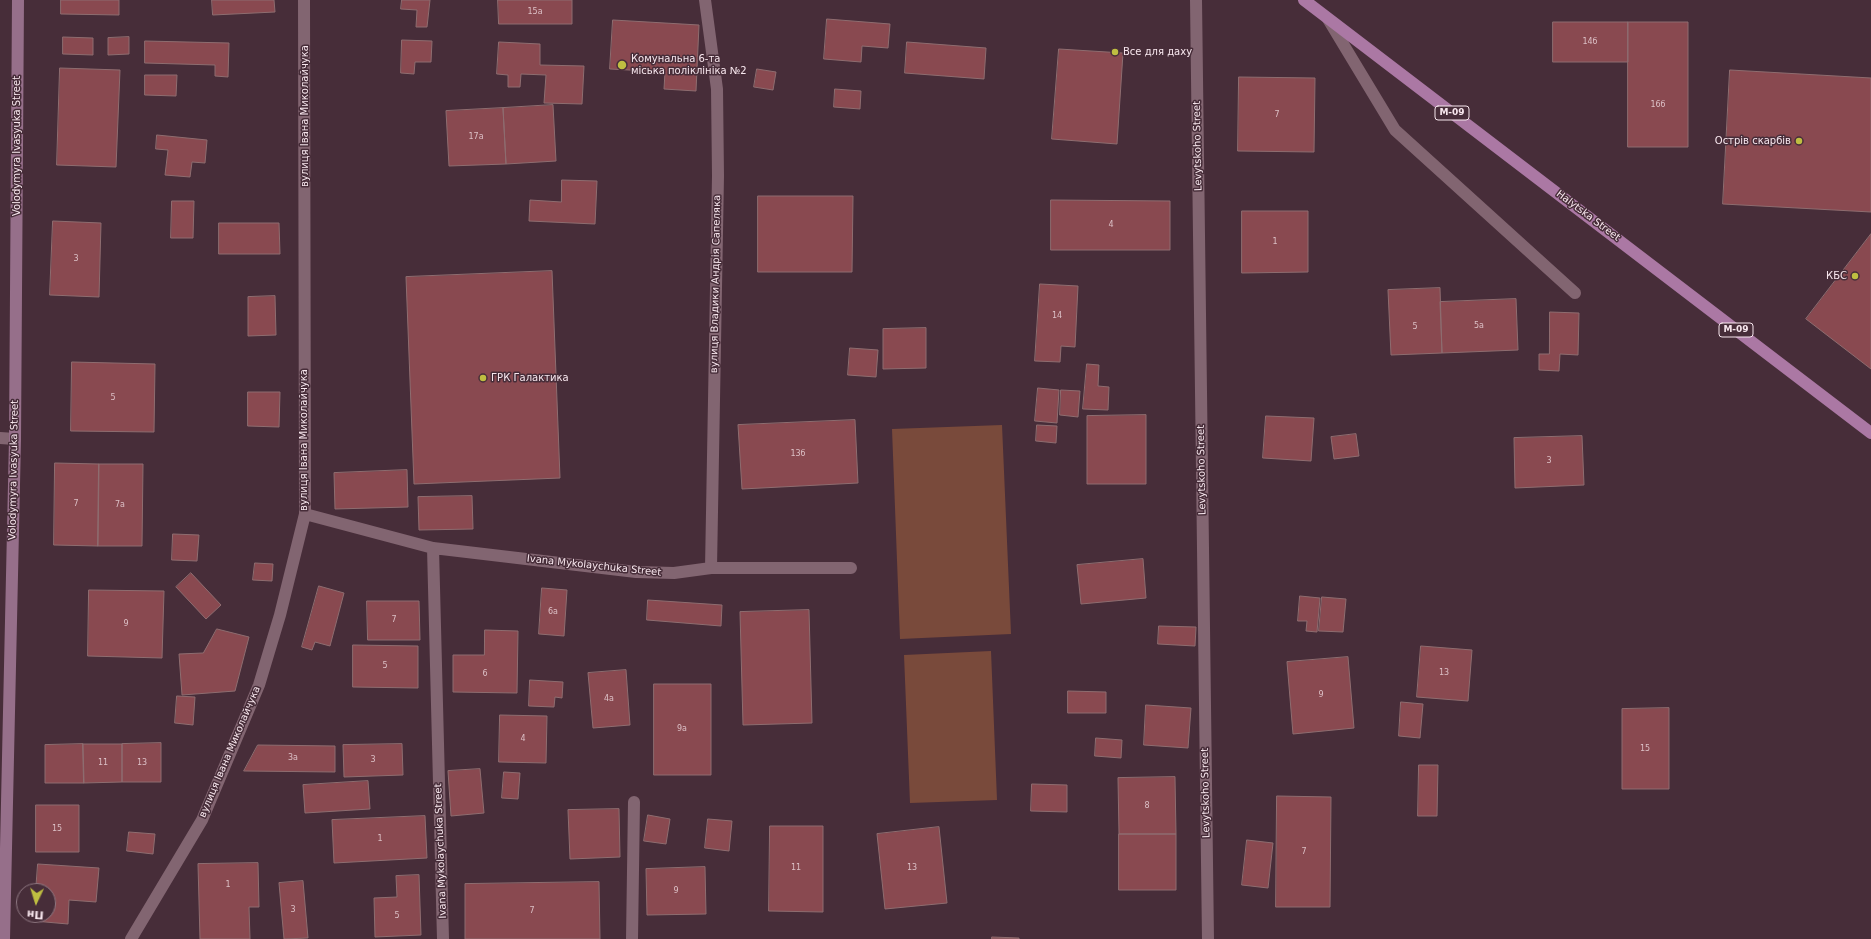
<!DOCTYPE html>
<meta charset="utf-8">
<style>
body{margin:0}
#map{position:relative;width:1871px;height:939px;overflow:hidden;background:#472d39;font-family:"DejaVu Sans",sans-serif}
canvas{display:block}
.north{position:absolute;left:16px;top:883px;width:40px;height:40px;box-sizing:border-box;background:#472d39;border:1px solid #8e7781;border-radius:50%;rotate:184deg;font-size:11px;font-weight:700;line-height:16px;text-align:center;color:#f8e7ee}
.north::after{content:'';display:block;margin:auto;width:14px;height:18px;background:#bfbe41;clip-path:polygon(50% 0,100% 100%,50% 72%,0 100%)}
</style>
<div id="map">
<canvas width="1871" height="939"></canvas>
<div class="north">Пн</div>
</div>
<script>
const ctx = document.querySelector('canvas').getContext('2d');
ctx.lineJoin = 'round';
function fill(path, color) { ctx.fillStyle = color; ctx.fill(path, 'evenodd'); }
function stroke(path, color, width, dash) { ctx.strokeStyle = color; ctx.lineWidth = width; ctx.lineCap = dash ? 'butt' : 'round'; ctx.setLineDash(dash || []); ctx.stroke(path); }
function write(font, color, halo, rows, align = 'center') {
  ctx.font = font + ' "DejaVu Sans",sans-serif'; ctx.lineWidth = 3; ctx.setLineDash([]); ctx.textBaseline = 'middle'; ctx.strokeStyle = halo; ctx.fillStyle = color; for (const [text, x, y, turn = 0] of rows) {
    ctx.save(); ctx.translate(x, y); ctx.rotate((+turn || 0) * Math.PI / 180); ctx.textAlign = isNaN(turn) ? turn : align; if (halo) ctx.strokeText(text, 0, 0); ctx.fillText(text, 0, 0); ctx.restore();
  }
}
const green = new Path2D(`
 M 1002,425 L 1011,634 L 900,639 L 892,429 Z
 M 991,651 L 997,800 L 910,803 L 904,655 Z`);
const building = new Path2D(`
 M 61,0 L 119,0 L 119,15 L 61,14 Z
 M 212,0 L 274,0 L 275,12 L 213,15 Z
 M 402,0 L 430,0 L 427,27 L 416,27 L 417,10 L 401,9 Z
 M 498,0 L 572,0 L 572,24 L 499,24 Z
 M 827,19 L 890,24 L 888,48 L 862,46 L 861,62 L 824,59 Z
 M 613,20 L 699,25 L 696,91 L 664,89 L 665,72 L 610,69 Z
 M 1553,22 L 1628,22 L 1628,62 L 1553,62 Z
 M 1628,22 L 1688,22 L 1688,147 L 1628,147 Z
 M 63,37 L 93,38 L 93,55 L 63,54 Z
 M 129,37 L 129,54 L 108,55 L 108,38 Z
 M 402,40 L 432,41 L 431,62 L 415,62 L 414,74 L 401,73 Z
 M 145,41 L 229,43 L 228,77 L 215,76 L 215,65 L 145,63 Z
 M 499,42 L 540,44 L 540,65 L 584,66 L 582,104 L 544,103 L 546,75 L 521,74 L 520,87 L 508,87 L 508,75 L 497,74 Z
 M 907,42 L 986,48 L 984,79 L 905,73 Z
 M 1059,49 L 1123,53 L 1117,144 L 1052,139 Z
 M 60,68 L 120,70 L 116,167 L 57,165 Z
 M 757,69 L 776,72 L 773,90 L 754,87 Z
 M 1730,70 L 1871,78 L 1871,212 L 1723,204 Z
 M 145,75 L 177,75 L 176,96 L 145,95 Z
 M 1239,77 L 1315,78 L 1314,152 L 1238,151 Z
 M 835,89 L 861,91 L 860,109 L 834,107 Z
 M 553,105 L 556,161 L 506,164 L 503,108 Z
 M 503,108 L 506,164 L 449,166 L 446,111 Z
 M 157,135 L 207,140 L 205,163 L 192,162 L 190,177 L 165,175 L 168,150 L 156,149 Z
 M 562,180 L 597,181 L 595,224 L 529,221 L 530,200 L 561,202 Z
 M 758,196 L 853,196 L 852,272 L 758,272 Z
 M 1051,200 L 1170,201 L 1170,250 L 1051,250 Z
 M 172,201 L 194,201 L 193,238 L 171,238 Z
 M 1242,211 L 1308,211 L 1308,272 L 1242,273 Z
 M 53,221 L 101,223 L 99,297 L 50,295 Z
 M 219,223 L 279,223 L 280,254 L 219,254 Z
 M 1871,234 L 1871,369 L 1806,319 Z
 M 552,271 L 560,478 L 414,484 L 406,277 Z
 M 1040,284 L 1078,286 L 1075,347 L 1061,346 L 1060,362 L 1035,361 Z
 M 1440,288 L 1442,353 L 1391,355 L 1388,290 Z
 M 275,296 L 276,335 L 248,336 L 248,297 Z
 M 1516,299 L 1518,350 L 1442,353 L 1440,302 Z
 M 1550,312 L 1579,313 L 1578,355 L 1560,354 L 1559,371 L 1539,370 L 1539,354 L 1549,354 Z
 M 926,328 L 926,368 L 883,369 L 883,329 Z
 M 850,348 L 878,350 L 876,377 L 848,375 Z
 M 72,362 L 155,364 L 154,432 L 71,431 Z
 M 1087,364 L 1099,365 L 1098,386 L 1109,387 L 1108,410 L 1083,409 Z
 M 1038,388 L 1059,390 L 1057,423 L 1035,421 Z
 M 1061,390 L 1080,391 L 1078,417 L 1060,415 Z
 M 248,392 L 280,392 L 279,427 L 248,426 Z
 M 1146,415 L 1146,484 L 1087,484 L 1087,416 Z
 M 1266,416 L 1314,418 L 1311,461 L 1263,458 Z
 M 855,420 L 858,483 L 742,489 L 738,425 Z
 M 1037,425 L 1057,426 L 1056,443 L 1036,441 Z
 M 1356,434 L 1359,456 L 1334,459 L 1331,437 Z
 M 1582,436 L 1584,485 L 1515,488 L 1514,438 Z
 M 55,463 L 99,464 L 98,546 L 54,545 Z
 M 99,464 L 143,464 L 142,546 L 98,546 Z
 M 407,470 L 408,507 L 335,509 L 334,473 Z
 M 472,496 L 473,529 L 419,530 L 418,497 Z
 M 173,534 L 199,535 L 197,561 L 172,560 Z
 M 1143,559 L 1146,598 L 1081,604 L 1077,565 Z
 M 255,563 L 273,564 L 272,581 L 253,580 Z
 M 191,573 L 221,605 L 206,619 L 176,587 Z
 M 319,586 L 344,593 L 330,646 L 315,642 L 312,650 L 302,647 Z
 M 542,588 L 567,590 L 564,636 L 539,634 Z
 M 89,590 L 164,591 L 162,658 L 88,656 Z
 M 1300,596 L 1320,598 L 1317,632 L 1306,631 L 1307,621 L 1298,621 Z
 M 1322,597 L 1346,599 L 1343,632 L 1319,631 Z
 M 648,600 L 722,605 L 721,626 L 647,620 Z
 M 367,601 L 419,601 L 420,640 L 368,640 Z
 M 809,610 L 812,723 L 743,725 L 740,612 Z
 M 1159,626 L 1196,627 L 1195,646 L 1158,644 Z
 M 217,629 L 249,637 L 235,691 L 182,695 L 179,654 L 203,653 Z
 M 485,630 L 518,631 L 517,693 L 453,692 L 453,655 L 484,655 Z
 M 353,645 L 418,646 L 418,688 L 353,687 Z
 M 1421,646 L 1472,650 L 1468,701 L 1417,697 Z
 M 1348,657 L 1354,728 L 1293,734 L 1287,662 Z
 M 626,670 L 630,725 L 593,728 L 588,673 Z
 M 530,680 L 563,682 L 562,698 L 555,697 L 554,707 L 529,706 Z
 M 654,684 L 711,684 L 711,775 L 654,775 Z
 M 1068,691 L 1106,692 L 1106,713 L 1068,713 Z
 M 177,696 L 195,697 L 193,725 L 175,723 Z
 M 1401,702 L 1423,704 L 1420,738 L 1399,736 Z
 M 1146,705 L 1191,708 L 1188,748 L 1144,745 Z
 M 1669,708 L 1669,789 L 1622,789 L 1622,709 Z
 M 500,715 L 547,716 L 546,763 L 499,762 Z
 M 1096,738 L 1122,740 L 1121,758 L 1095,756 Z
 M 161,743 L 161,782 L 122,782 L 122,744 Z
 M 83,744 L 84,783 L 45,783 L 45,745 Z
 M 83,744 L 122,744 L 122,782 L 84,783 Z
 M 402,744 L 403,775 L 344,777 L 343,745 Z
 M 258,745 L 335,746 L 335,772 L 244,771 Z
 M 1419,765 L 1438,765 L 1437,816 L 1418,816 Z
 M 480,769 L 484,813 L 451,816 L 448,771 Z
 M 504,772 L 520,773 L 518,799 L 502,798 Z
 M 1175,777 L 1176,834 L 1119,834 L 1118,778 Z
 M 368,781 L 370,809 L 305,813 L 303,785 Z
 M 1032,784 L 1067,785 L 1067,812 L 1031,811 Z
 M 1277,796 L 1331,797 L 1330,907 L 1276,907 Z
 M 36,805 L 79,805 L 79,852 L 36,852 Z
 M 619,809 L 620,857 L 570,859 L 568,810 Z
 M 648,815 L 670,819 L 666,844 L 644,841 Z
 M 425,816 L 427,858 L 334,863 L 332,820 Z
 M 708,819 L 732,821 L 729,851 L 705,848 Z
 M 770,826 L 823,826 L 823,912 L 769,911 Z
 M 939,827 L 947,903 L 885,909 L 877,834 Z
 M 129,832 L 155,834 L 153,854 L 127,851 Z
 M 1119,834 L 1176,834 L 1176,890 L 1119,890 Z
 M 1247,840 L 1273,843 L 1268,888 L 1242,885 Z
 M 258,863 L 259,907 L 249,907 L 250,939 L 200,939 L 198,864 Z
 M 38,864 L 99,868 L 96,902 L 69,900 L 68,924 L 34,921 L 34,915 L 48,915 L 48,891 L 36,891 Z
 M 705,867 L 706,914 L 647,915 L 646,869 Z
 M 419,875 L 421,935 L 375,937 L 374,898 L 397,897 L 396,876 Z
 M 303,881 L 308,938 L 284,939 L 279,883 Z
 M 599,882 L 600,939 L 465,939 L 465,884 Z
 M 992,937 L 1019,938 L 1019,939 L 992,939 Z`);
const service = new Path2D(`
 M 1328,19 L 1395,130 L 1575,293
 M 0,438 L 15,439
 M 632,939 L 634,802`);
const minor = new Path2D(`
 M 705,0 L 717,89 L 718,176 L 711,568
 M 1196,0 L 1208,939
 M 305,514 L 433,548 L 636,572 L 674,573 L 711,568 L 851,568
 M 433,548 L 443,939
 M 131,939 L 202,820 L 259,685 L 280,615 L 305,514 L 304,0`);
const secondary = new Path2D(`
 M 4,939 L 15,439 L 18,0`);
const primary = new Path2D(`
 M 1304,0 L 1871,433`);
const markers = [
 [1115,52,4,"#bfbe41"],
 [622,65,5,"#bfbe41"],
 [1799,141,4,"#bfbe41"],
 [1855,276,4,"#bfbe41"],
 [483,378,4,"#bfbe41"]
];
const numberNames = [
 ["15а",535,12],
 ["14б",1590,42],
 ["16б",1658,105],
 ["7",1277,115],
 ["17а",476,137],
 ["4",1111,225],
 ["1",1275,242],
 ["3",76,259],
 ["14",1057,316],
 ["5а",1479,326],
 ["5",1415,327],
 ["5",113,398],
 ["13б",798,454],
 ["3",1549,461],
 ["7",76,504],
 ["7а",120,505],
 ["6а",553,612],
 ["7",394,620],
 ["9",126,624],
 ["5",385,666],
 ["13",1444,673],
 ["6",485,674],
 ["9",1321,695],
 ["4а",609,699],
 ["9а",682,729],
 ["4",523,739],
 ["15",1645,749],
 ["3а",293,758],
 ["3",373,760],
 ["11",103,763],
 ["13",142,763],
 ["8",1147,806],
 ["15",57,829],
 ["1",380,839],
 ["7",1304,852],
 ["11",796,868],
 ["13",912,868],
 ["1",228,885],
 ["9",676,891],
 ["3",293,910],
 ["7",532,911],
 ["5",397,916]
];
const shields = [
 [1452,113,34],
 [1736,330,34]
];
const shieldNames = [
 ["М-09",1452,113],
 ["М-09",1736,330]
];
const poiNames = [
 ["Все для даху",1123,52],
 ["Комунальна 6-та",631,59],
 ["міська поліклініка №2",631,71],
 ["Острів скарбів",1791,141,"right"],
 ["КБС",1847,276,"right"],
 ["ГРК Галактика",491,378]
];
const streetNames = [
 ["вулиця Івана Миколайчука",305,116,-90],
 ["Volodymyra Ivasyuka Street",17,146,-90],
 ["Levytskoho Street",1198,146,-91],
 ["Halytska Street",1588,216,37],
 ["вулиця Владики Андрія Сапеляка",716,284,-89],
 ["вулиця Івана Миколайчука",304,440,-90],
 ["Volodymyra Ivasyuka Street",14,470,-89],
 ["Levytskoho Street",1202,470,-91],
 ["Ivana Mykolaychuka Street",594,566,6],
 ["вулиця Івана Миколайчука",230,752,-67],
 ["Levytskoho Street",1206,793,-91],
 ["Ivana Mykolaychuka Street",441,851,-92]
];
fill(green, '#794a3b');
fill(building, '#894950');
stroke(building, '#8e6d70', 1);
stroke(service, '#826571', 12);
stroke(minor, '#826571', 12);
stroke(secondary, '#966f8a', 12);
stroke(primary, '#ab78a4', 12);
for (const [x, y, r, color] of markers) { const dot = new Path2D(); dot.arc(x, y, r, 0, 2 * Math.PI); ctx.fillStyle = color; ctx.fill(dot); stroke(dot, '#472d39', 1.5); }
write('8px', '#dcc0c6', null, numberNames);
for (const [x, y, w] of shields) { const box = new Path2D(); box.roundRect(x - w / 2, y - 7, w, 14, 3); ctx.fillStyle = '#472d39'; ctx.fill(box); stroke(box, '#f8e7ee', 1); }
write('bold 9px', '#f8e7ee', null, shieldNames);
write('10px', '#f8e7ee', '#472d39', poiNames, 'left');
write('10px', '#f8e7ee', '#472d39', streetNames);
</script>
